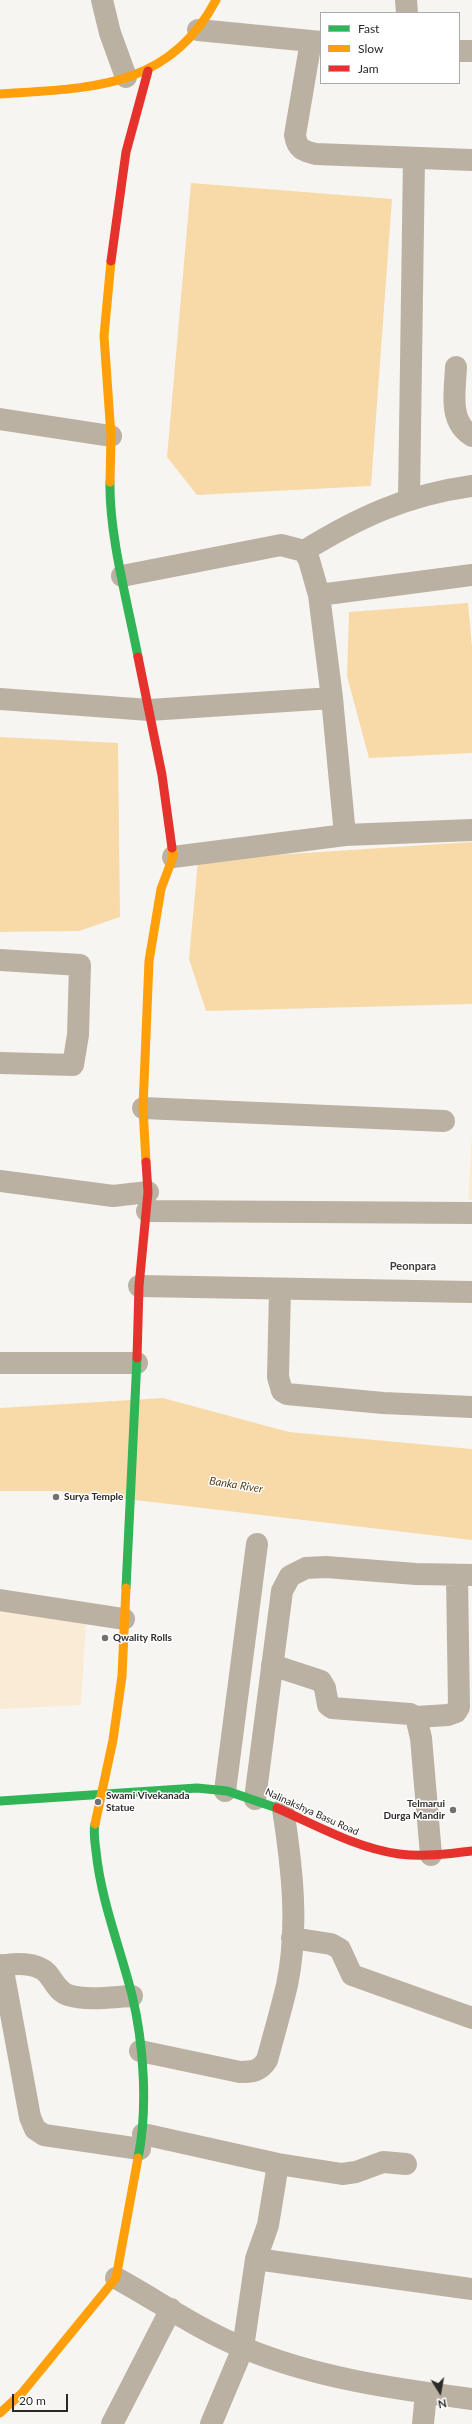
<!DOCTYPE html>
<style>
body{margin:0}
#map{position:relative;width:472px;height:2424px;overflow:hidden;background:#f7f5f2;font-family:Lato,sans-serif}
canvas{display:block}
.legend{position:absolute;left:320px;top:12px;width:140px;height:72px;box-sizing:border-box;background:#fff;border:1px solid #aaaaa9;margin:0;padding:5px 7px;list-style:none;font-size:12px;color:#2b2a28}
.legend li{display:flex;align-items:center;gap:8px;height:20px}
.legend b{width:20px;border:1px solid #aaaaa9}
.north{position:absolute;left:420px;top:2372px;width:40px;height:40px;-webkit-text-stroke:3px #fff;paint-order:stroke;rotate:169deg;font-size:11px;font-weight:700;line-height:16px;text-align:center;color:#2b2a28}
.north::after{content:'';display:block;margin:auto;width:14px;height:18px;background:#2b2a28;clip-path:polygon(50% 0,100% 100%,50% 72%,0 100%)}
.scale{position:absolute;left:12px;top:2394px;width:56px;height:18px;box-sizing:border-box;border:2px solid #2b2a28;border-top:0;padding-left:5px;font-size:12px;line-height:14px;white-space:nowrap;color:#2b2a28;-webkit-text-stroke:3px #fff;paint-order:stroke}
</style>
<div id="map">
<canvas width="472" height="2424"></canvas>
<ul class="legend">
<li><b style="height:5px;background:#30b455"></b>Fast</li>
<li><b style="height:5px;background:#ff9f0a"></b>Slow</li>
<li><b style="height:5px;background:#e5322d"></b>Jam</li>
</ul>
<div class="north">N</div>
<div class="scale">20 m</div>
</div>
<script>
const ctx = document.querySelector('canvas').getContext('2d');
ctx.lineJoin = 'round';
function fill(path, color) { ctx.fillStyle = color; ctx.fill(path, 'evenodd'); }
function stroke(path, color, width, dash) { ctx.strokeStyle = color; ctx.lineWidth = width; ctx.lineCap = dash ? 'butt' : 'round'; ctx.setLineDash(dash || []); ctx.stroke(path); }
function write(font, color, halo, rows, align = 'center') {
  ctx.font = font + ' Lato,sans-serif'; ctx.lineWidth = 3; ctx.setLineDash([]); ctx.textBaseline = 'middle'; ctx.strokeStyle = halo; ctx.fillStyle = color; for (const [text, x, y, turn = 0] of rows) {
    ctx.save(); ctx.translate(x, y); ctx.rotate((+turn || 0) * Math.PI / 180); ctx.textAlign = isNaN(turn) ? turn : align; if (halo) ctx.strokeText(text, 0, 0); ctx.fillText(text, 0, 0); ctx.restore();
  }
}
const green = new Path2D(`
 M 472,1134 L 472,1201 L 468,1199 Z
 M 0,1598 L 87,1606 L 81,1705 L 0,1709 Z`);
const water = new Path2D(`
 M 191,183 L 392,199 L 371,486 L 197,495 L 167,457 Z
 M 468,603 L 472,647 L 472,753 L 369,758 L 347,676 L 349,612 Z
 M 0,737 L 118,743 L 120,917 L 79,931 L 0,932 Z
 M 472,842 L 472,1004 L 206,1011 L 189,959 L 198,860 Z
 M 163,1398 L 289,1432 L 472,1449 L 472,1540 L 59,1491 L 0,1491 L 0,1408 Z`);
const street = new Path2D(`
 M 102,0 L 110,33 L 126,77
 M 406,0 L 407,13
 M 198,30 L 321,42
 M 311,41 L 295,135 C 297,149 303,151 316,154 L 472,160
 M 459,51 L 472,51
 M 456,367 C 455,392 448,421 472,436
 M 0,419 L 111,436
 M 409,500 L 414,158
 M 304,551 C 359,517 407,495 472,486
 M 122,576 L 281,545 L 304,551 L 309,560 L 319,595
 M 0,699 L 149,710 L 332,698
 M 345,835 L 332,698 L 319,595 L 472,575
 M 173,857 L 345,835 L 472,830
 M 0,960 L 80,965 L 78,1035 L 73,1065 L 0,1063
 M 143,1108 L 444,1121
 M 0,1181 L 113,1196 L 148,1192
 M 147,1211 L 472,1213
 M 139,1286 L 472,1292
 M 280,1289 L 278,1377 L 282,1391 L 287,1394 L 383,1403 L 472,1407
 M 0,1363 L 137,1363
 M 0,1600 L 124,1619
 M 272,1665 L 321,1681 L 325,1688 L 328,1705 L 332,1708 L 410,1714 L 416,1717 L 421,1738 L 431,1855
 M 416,1717 L 448,1715 L 456,1712 L 459,1707 L 457,1575
 M 225,1791 L 257,1544
 M 255,1799 L 282,1591 L 290,1576 L 306,1568 L 326,1567 L 416,1574 L 472,1575
 M 292,1938 L 331,1944 L 340,1949 L 352,1975 L 472,2018
 M 2,1965 L 30,2117 L 35,2129 L 44,2135 L 140,2149
 M 0,1966 C 14,1963 36,1962 47,1973 C 54,1981 57,1991 68,1995 C 87,2001 112,1997 132,1996
 M 140,2051 L 240,2072 C 253,2072 260,2071 267,2060 C 274,2035 281,2010 287,1985 C 299,1927 292,1867 283,1809
 M 143,2134 L 278,2164 L 342,2174 L 356,2172 L 383,2162 L 406,2164
 M 256,2259 L 472,2289
 M 116,2278 C 158,2301 199,2330 244,2348 C 316,2378 395,2389 472,2399
 M 112,2424 L 171,2309
 M 211,2424 L 243,2348 L 256,2259 L 268,2225 L 278,2164
 M 423,2424 L 426,2393`);
const fast = new Path2D(`
 M 110,482 C 109,536 128,604 138,657
 M 126,1588 L 137,1358
 M 0,1801 L 197,1788 L 227,1791 L 277,1808
 M 95,1824 C 93,1833 95,1842 96,1851 C 101,1901 120,1947 132,1995 C 144,2044 148,2110 138,2158`);
const slow = new Path2D(`
 M 0,94 C 89,88 169,90 216,0
 M 110,482 L 111,436 L 104,336 L 111,261
 M 146,1162 L 143,1108 L 149,961 L 161,889 L 173,857 L 172,848
 M 95,1824 L 113,1740 L 122,1676 L 126,1588
 M 0,2413 L 22,2393 L 116,2278 L 138,2158`);
const jam = new Path2D(`
 M 111,261 L 126,152 L 148,71
 M 138,657 L 162,775 L 172,848
 M 137,1358 L 139,1286 L 148,1192 L 146,1162
 M 277,1808 C 316,1825 356,1848 399,1854 C 423,1857 448,1854 472,1851`);
const markers = [
 [56,1497,4,"#72716f"],
 [105,1638,4,"#72716f"],
 [98,1802,4,"#72716f"],
 [453,1810,4,"#72716f"]
];
const poiNames = [
 ["Surya Temple",64,1497],
 ["Qwality Rolls",113,1638],
 ["Swami Vivekanada",106,1796],
 ["Statue",106,1808],
 ["Telmarui",445,1804,"right"],
 ["Durga Mandir",445,1816,"right"]
];
const streetNames = [
 ["Nalinakshya Basu Road",312,1812,24]
];
const neighbourhoodNames = [
 ["Peonpara",413,1266]
];
const waterNames = [
 ["Banka River",236,1485,9]
];
fill(green, '#faecd4');
fill(water, '#f8daa9');
stroke(street, '#bbb1a2', 22);
stroke(fast, '#30b455', 9);
stroke(slow, '#ff9f0a', 9);
stroke(jam, '#e5322d', 9);
for (const [x, y, r, color] of markers) { const dot = new Path2D(); dot.arc(x, y, r, 0, 2 * Math.PI); ctx.fillStyle = color; ctx.fill(dot); stroke(dot, '#fff', 1.5); }
write('bold 10px', '#2b2a28', '#fff', poiNames, 'left');
write('10px', '#2b2a28', '#fff', streetNames);
write('bold 11px', '#3e3c38', '#fff', neighbourhoodNames);
write('italic 11px', '#543f19', '#fff', waterNames);
</script>
